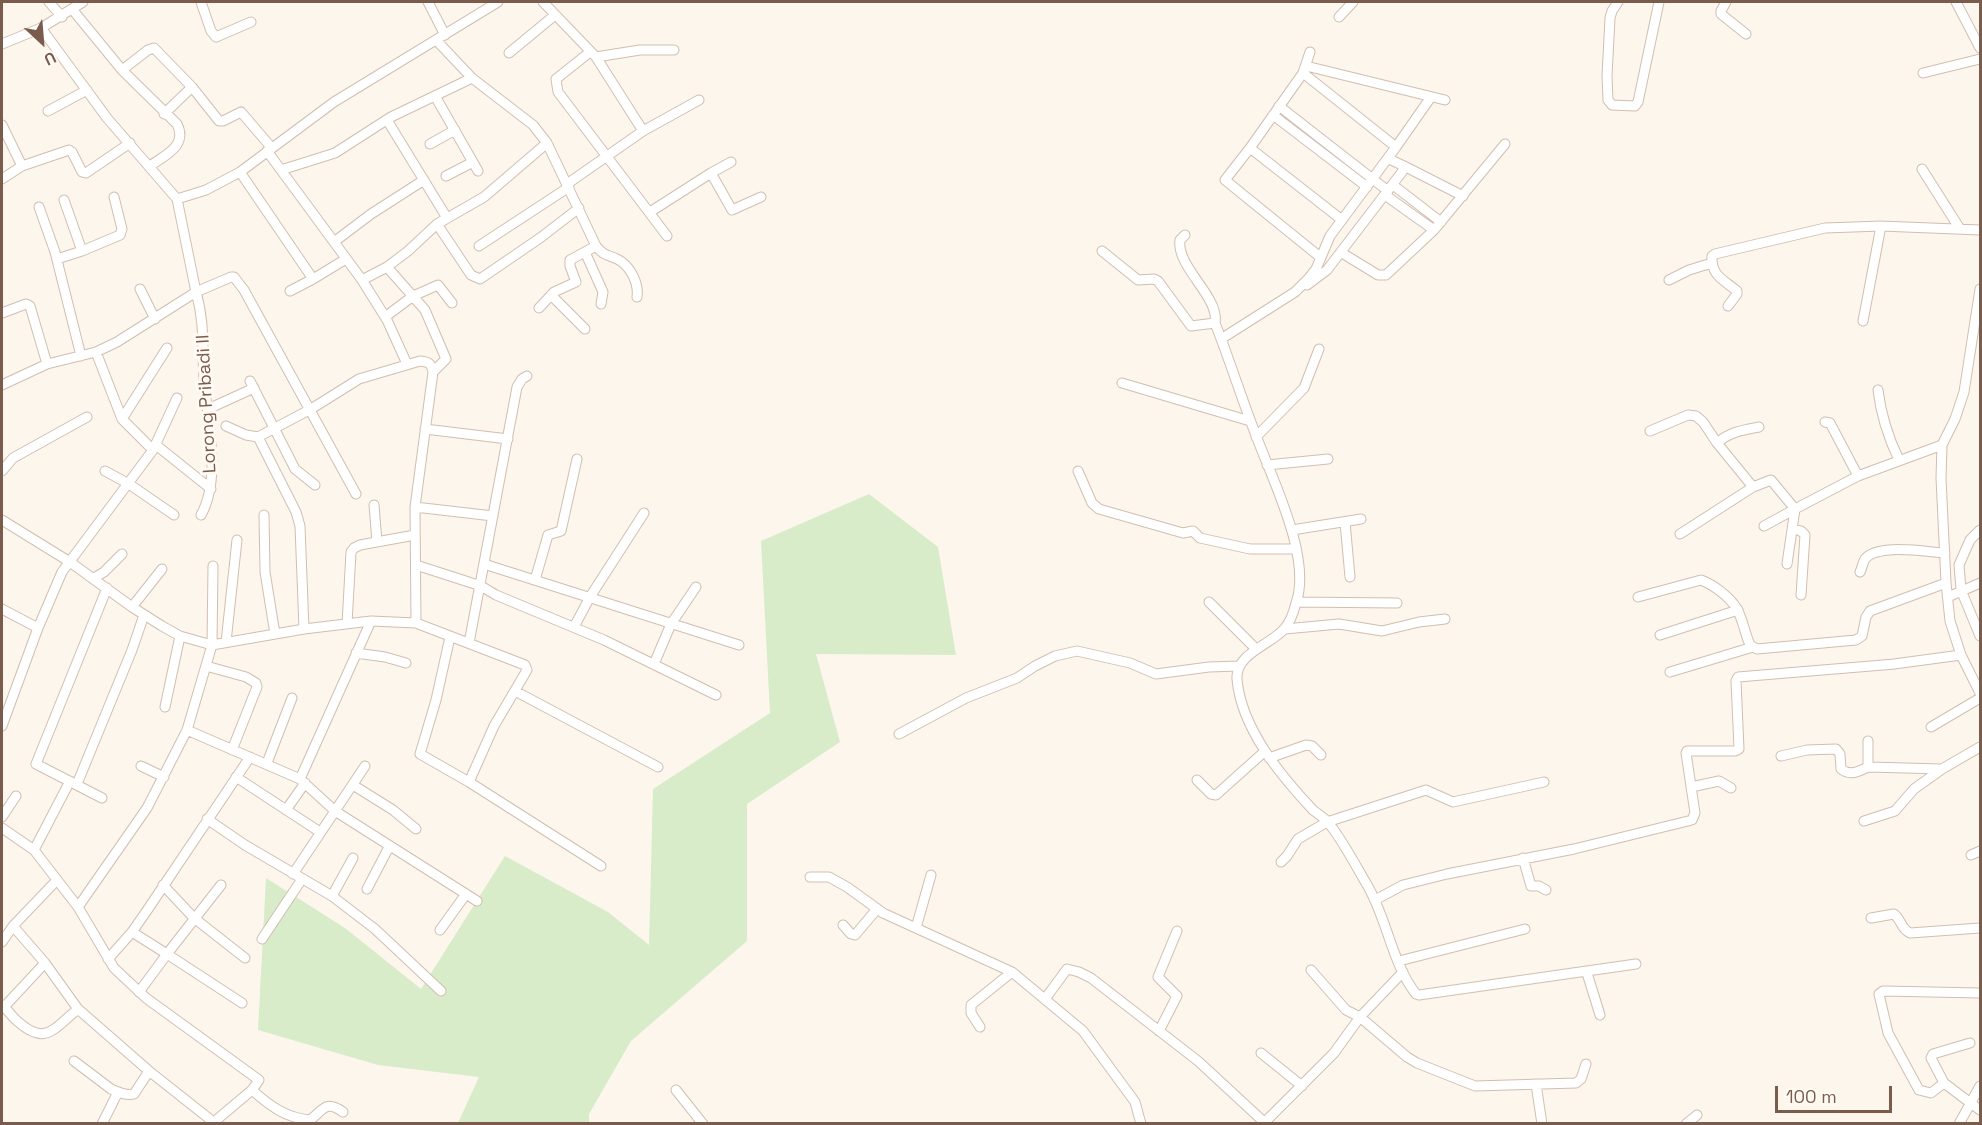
<!DOCTYPE html>
<style>
body{margin:0}
#map{position:relative;width:1982px;height:1125px;overflow:hidden;background:#fdf6ec;font-family:"Space Grotesk",sans-serif}
canvas{display:block}
.frame{position:absolute;inset:0;border:3px solid #7a5c4d;pointer-events:none}
.north{position:absolute;left:12px;top:12px;width:60px;height:60px;-webkit-text-stroke:4px #fffaf3;paint-order:stroke;rotate:154deg;font-size:16px;font-weight:700;line-height:24px;text-align:center;color:#7a5c4d}
.north::after{content:'';display:block;margin:auto;width:21px;height:27px;background:#7a5c4d;clip-path:polygon(50% 0,100% 100%,50% 72%,0 100%)}
.scale{position:absolute;left:1775px;top:1086px;width:117px;height:27px;box-sizing:border-box;border:3px solid #7a5c4d;border-top:0;padding-left:8px;font-size:18px;line-height:21px;white-space:nowrap;color:#7a5c4d;-webkit-text-stroke:4px #fffaf3;paint-order:stroke}
</style>
<div id="map">
<canvas width="1982" height="1125"></canvas>
<div class="frame"></div>
<div class="north">U</div>
<div class="scale">100 m</div>
</div>
<script>
const ctx = document.querySelector('canvas').getContext('2d');
ctx.lineJoin = 'round';
function fill(path, color) { ctx.fillStyle = color; ctx.fill(path, 'evenodd'); }
function stroke(path, color, width, dash) { ctx.strokeStyle = color; ctx.lineWidth = width; ctx.lineCap = dash ? 'butt' : 'round'; ctx.setLineDash(dash || []); ctx.stroke(path); }
function write(font, color, halo, rows, align = 'center') {
  ctx.font = font + ' "Space Grotesk",sans-serif'; ctx.lineWidth = 6; ctx.setLineDash([]); ctx.textBaseline = 'middle'; ctx.strokeStyle = halo; ctx.fillStyle = color; for (const [text, x, y, turn = 0] of rows) {
    ctx.save(); ctx.translate(x, y); ctx.rotate((+turn || 0) * Math.PI / 180); ctx.textAlign = isNaN(turn) ? turn : align; if (halo) ctx.strokeText(text, 0, 0); ctx.fillText(text, 0, 0); ctx.restore();
  }
}
const green = new Path2D(`
 M 869,494 L 938,547 L 956,655 L 816,654 L 840,742 L 747,804 L 747,941 L 631,1041 L 589,1114 L 589,1123 L 458,1123 L 479,1077 L 378,1065 L 258,1030 L 266,878 L 345,928 L 421,989 L 505,856 L 608,912 L 649,945 L 653,789 L 770,713 L 761,541 Z`);
const minor = new Path2D(`
 M 49,2 L 62,17
 M 201,2 L 211,31 L 216,37 L 251,22
 M 428,2 L 445,35
 M 543,2 L 596,57 L 643,131
 M 1618,2 L 1612,11 L 1610,18 L 1607,76 L 1608,100 L 1612,105 L 1635,106 L 1638,102 L 1659,2
 M 1726,2 L 1721,11 L 1721,14 L 1746,34
 M 1956,2 L 1980,48
 M 72,9 L 122,70 L 177,124 C 188,146 165,155 150,166
 M 1339,17 L 1353,2
 M 41,28 L 107,118 L 177,199 L 206,190 L 240,172 L 334,102 L 498,2
 M 436,40 L 472,78 L 533,125 L 547,143 L 596,246 C 604,256 606,254 617,259 C 630,265 639,283 637,297
 M 2,44 L 41,28 L 83,2
 M 590,52 L 556,79 L 558,92 L 667,236
 M 509,53 L 555,15
 M 596,57 L 640,50 L 674,50
 M 1306,66 L 1445,100
 M 122,70 L 148,50 L 154,48 L 192,87 L 219,121 L 223,121 L 241,112 L 271,147
 M 1303,73 L 1250,148 L 1225,180 L 1320,257
 M 1923,73 L 1980,59
 M 435,96 L 478,171
 M 1279,106 L 1388,191
 M 48,111 L 87,90
 M 164,114 L 192,87
 M 1273,115 L 1367,187
 M 387,120 L 447,218
 M 2,125 L 22,166 L 2,179
 M 430,144 L 455,130
 M 1396,147 L 1431,97
 M 1250,148 L 1342,220
 M 267,151 L 362,280 L 387,320 L 407,364
 M 22,166 L 69,150 L 72,152 L 82,172 L 86,173 L 130,143
 M 1404,166 L 1463,196
 M 1922,169 L 1960,229
 M 281,170 L 335,153 L 391,117 L 472,78
 M 240,172 L 313,279 L 346,259
 M 711,173 L 732,210 L 761,197
 M 446,176 L 473,162
 M 567,184 L 643,131 L 699,100
 M 1393,185 L 1441,222
 M 1385,195 L 1434,230
 M 64,200 L 82,251
 M 39,207 L 55,252 L 81,356
 M 650,212 L 711,173 L 731,162
 M 437,224 L 471,275 L 480,279 L 540,238 L 579,208
 M 1185,235 L 1180,240 C 1176,267 1220,297 1215,323 C 1230,361 1242,400 1257,438 C 1273,481 1312,558 1296,603 C 1294,611 1290,622 1285,628 C 1273,644 1235,653 1237,679 C 1241,728 1281,776 1313,810 C 1318,814 1323,817 1327,821 C 1340,836 1356,866 1366,883 C 1387,917 1391,962 1416,994 L 1419,995 L 1636,964
 M 334,242 L 371,214 L 424,180
 M 479,246 L 569,187
 M 1102,251 L 1138,280 L 1154,279 L 1158,281 L 1191,326 L 1215,323
 M 585,252 L 603,292 L 601,304
 M 1342,253 L 1378,275 L 1386,275 L 1434,230 L 1505,144
 M 57,259 L 82,251 L 120,235 L 122,229 L 114,197
 M 387,267 L 425,310 L 446,359 L 433,372 L 415,507 L 416,623
 M 362,280 L 387,267 L 408,251 L 437,224 L 484,197 L 547,143
 M 1669,280 L 1689,270 L 1712,263
 M 1307,285 L 1327,270 L 1402,172 L 1404,166 L 1389,159
 M 140,289 L 155,319
 M 1980,289 L 1964,392 L 1955,419 L 1942,445 L 1941,478 L 1946,583 L 1950,621 L 1961,655 L 1980,693
 M 290,291 L 313,279
 M 551,295 L 585,329
 M 1728,306 L 1737,294 L 1737,291 C 1724,280 1711,276 1712,256 L 1715,254 L 1825,228 L 1881,226 L 1980,230
 M 539,308 L 554,292 L 576,282 L 570,266 L 570,260 L 596,246
 M 2,313 L 26,304 L 30,306 L 47,364
 M 385,317 L 413,296 L 438,285 L 452,303
 M 1863,321 L 1881,226
 M 1221,339 L 1295,292 L 1309,278 L 1316,269 L 1330,236 L 1396,147 L 1303,73 L 1310,52
 M 96,352 L 122,419 L 153,450
 M 250,381 L 295,469 L 315,485
 M 1122,383 L 1250,421
 M 2,385 L 47,364 L 96,352 L 117,342 L 196,292 L 177,199
 M 1878,390 C 1881,416 1888,437 1899,460
 M 208,409 L 254,388
 M 122,419 L 167,348
 M 1825,422 L 1830,423 L 1858,476
 M 226,426 L 246,435 L 258,437 L 311,409 L 359,379 L 420,361 C 429,362 431,363 433,372
 M 425,429 L 508,439
 M 1650,431 L 1688,415 L 1696,416 L 1703,422 L 1717,443
 M 258,437 L 296,512 L 300,526 L 304,629
 M 1256,437 L 1304,388 L 1319,349
 M 156,445 L 211,489
 M 1267,465 L 1328,459
 M 2,471 L 13,458 L 87,417
 M 105,471 L 129,484 L 174,515
 M 1078,471 L 1092,503 L 1099,509 L 1183,533 L 1193,531 L 1200,538 L 1250,549 L 1295,549
 M 1753,487 L 1717,443 C 1729,432 1743,430 1759,427
 M 374,505 L 377,542
 M 415,507 L 493,516
 M 201,515 C 222,477 207,421 204,379 C 202,348 205,323 196,292 L 231,277 L 234,277 L 244,290 L 356,494
 M 264,515 L 265,572 L 275,634
 M 2,520 L 70,562 L 132,607 L 162,626 L 180,636 L 212,645 L 304,629 L 371,621 L 416,623 L 525,665 L 527,670 L 494,726 L 469,782
 M 1345,522 L 1350,577
 M 1793,529 L 1801,531 L 1805,535 L 1801,595
 M 1292,530 L 1361,519
 M 1980,530 L 1970,540 L 1959,565 L 1961,590 L 1980,636
 M 1680,534 L 1753,487 L 1771,480 L 1795,509 L 1764,526
 M 484,564 L 739,645
 M 1787,564 L 1795,509 L 1858,476 L 1942,445
 M 416,565 L 481,586 L 496,595 L 604,640 L 716,695
 M 1860,572 C 1862,568 1863,562 1865,559 C 1877,543 1927,552 1945,553
 M 94,578 L 104,572 L 122,554
 M 535,580 L 548,535 L 561,531 L 577,459
 M 1638,597 L 1701,580 C 1714,585 1730,597 1737,609 C 1743,620 1745,634 1750,645 L 1757,649 L 1856,640 L 1862,636 L 1866,617 L 1870,611 L 1946,583
 M 1948,597 L 1980,583
 M 1209,602 L 1256,649
 M 1297,602 L 1397,603
 M 132,607 L 162,569
 M 2,609 L 38,628
 M 347,624 L 351,552 L 354,548 L 360,545 L 415,535
 M 574,627 L 590,597 L 644,513
 M 1285,629 L 1339,624 L 1382,631 L 1419,622 L 1445,619
 M 1660,635 L 1738,610
 M 450,637 L 436,700 L 420,754 L 469,782 L 601,866
 M 226,642 L 237,540
 M 469,643 L 517,387 L 522,379 L 527,376
 M 356,653 L 385,657 L 406,663
 M 654,664 L 671,624 L 696,587
 M 1894,664 L 1961,655
 M 206,666 L 246,677 L 256,683 L 257,687 L 232,750
 M 1670,672 L 1753,647
 M 515,691 L 658,767
 M 165,707 L 180,636
 M 2,726 L 38,628 L 62,572 L 153,450 L 177,398
 M 1931,727 L 1980,698
 M 187,730 L 300,779 L 371,621
 M 899,734 L 966,698 L 1017,678 L 1035,666 L 1055,656 L 1077,651 L 1130,663 L 1156,674 L 1209,667 L 1239,666
 M 1868,741 L 1868,767 L 1942,769
 M 1781,756 L 1807,750 L 1836,749 L 1840,754 L 1841,769 C 1850,776 1858,772 1868,767
 M 1269,758 L 1306,745 L 1312,746 L 1321,755
 M 267,763 L 292,698
 M 141,766 L 164,777
 M 236,777 L 320,832
 M 300,779 L 335,811 L 477,901
 M 1197,780 L 1211,794 L 1216,795 L 1264,752
 M 77,784 L 132,650 L 144,615
 M 353,785 L 393,810 L 416,829
 M 1691,787 L 1719,781 L 1731,788
 M 102,798 L 36,764 L 107,588
 M 286,810 L 305,783
 M 2,817 L 16,796
 M 207,819 L 245,845 L 332,896 L 375,929 L 441,991
 M 1864,821 L 1895,811 L 1914,789 L 1942,769 L 1980,747
 M 2,828 L 34,850 L 78,907 L 114,968 L 146,998 L 259,1080 L 252,1090 L 214,1122
 M 34,850 L 70,781
 M 1971,855 L 1980,851
 M 1523,858 L 1531,886 L 1539,886 L 1546,890
 M 1281,862 L 1287,856 L 1298,839 L 1327,822 L 1426,790 L 1453,802 L 1544,782
 M 293,874 L 365,766
 M 810,877 L 829,877 L 847,887 L 883,913 L 1012,972 L 1083,1031 L 1135,1102 L 1141,1124
 M 163,885 L 194,918 L 245,958
 M 221,885 L 167,954 L 242,1003
 M 367,889 L 389,847
 M 332,896 L 353,858
 M 1375,900 L 1403,885 L 1447,874 L 1574,849 L 1692,820 L 1695,813 L 1686,753 L 1687,751 L 1735,751 L 1739,749 L 1736,681 L 1738,677 L 1895,664
 M 78,907 L 147,808 L 187,730 L 212,645 L 213,566
 M 1871,918 L 1894,914 C 1901,919 1901,929 1910,933 L 1980,928
 M 843,925 L 851,934 L 855,935 L 877,909
 M 13,926 L 45,963 L 78,1009 L 149,1071 L 216,1124
 M 916,928 L 931,875
 M 440,930 L 466,894
 M 132,932 L 167,954 L 139,992
 M 262,939 L 302,879
 M 2,942 L 13,926 L 57,880
 M 108,959 L 132,932 L 148,909 L 250,757
 M 1399,961 L 1525,929
 M 1311,970 L 1346,1010 L 1360,1017 L 1407,1057 L 1417,1063 L 1475,1086 L 1576,1083 L 1581,1079 L 1586,1064
 M 1587,973 L 1600,1015
 M 1045,999 L 1067,969 L 1079,972 L 1091,978 L 1198,1061 L 1264,1122
 M 2,1005 C 7,1009 10,1014 15,1019 C 45,1047 52,1030 78,1009
 M 4,1007 L 45,963
 M 980,1027 L 971,1013 L 971,1005 L 1012,972
 M 1159,1031 L 1177,996 L 1158,977 L 1177,931
 M 1970,1043 L 1933,1054 L 1931,1058 L 1944,1083 L 1980,1110
 M 1261,1053 L 1302,1086
 M 74,1061 L 111,1089 C 118,1092 126,1096 134,1094 L 149,1071
 M 1944,1083 L 1931,1093 L 1919,1090 L 1888,1033 L 1879,994 L 1883,991 L 1980,993
 M 1536,1084 L 1542,1124
 M 252,1090 C 270,1106 286,1118 310,1120 C 323,1111 325,1099 343,1112
 M 676,1090 L 703,1124
 M 102,1124 L 118,1092
 M 1263,1124 L 1334,1053 L 1360,1017 L 1403,972
 M 1686,1124 L 1697,1115
 M 1959,1124 L 1980,1086`);
const streetNames = [
 ["Lorong Pribadi II",207,404,-93]
];
fill(green, '#d8ecc9');
stroke(minor, '#d1beb0', 11);
stroke(minor, '#fff', 9);
write('18px', '#7a5c4d', '#fffaf3', streetNames);
</script>
